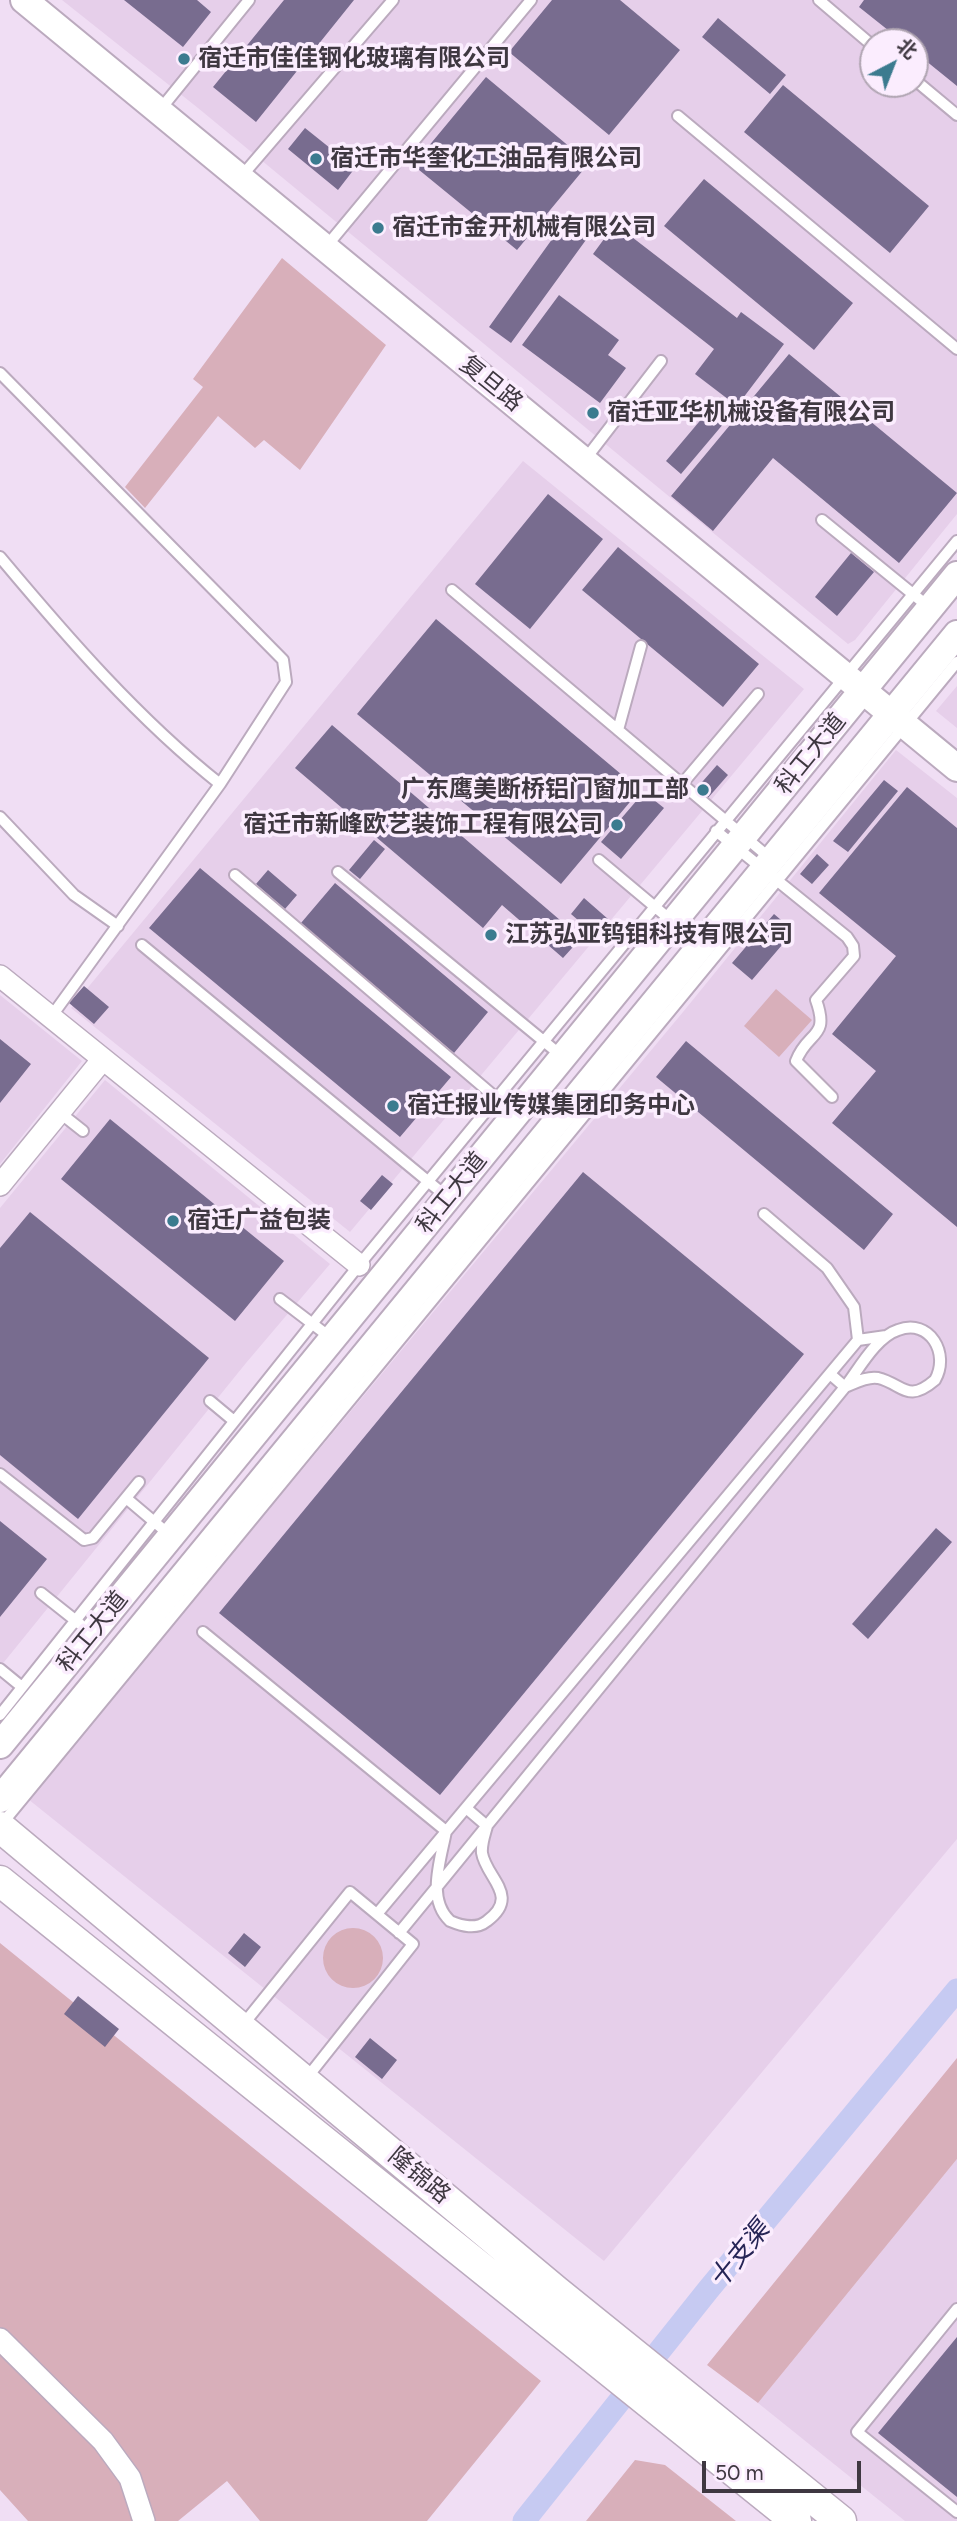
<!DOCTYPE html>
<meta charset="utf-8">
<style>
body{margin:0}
#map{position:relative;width:957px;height:2521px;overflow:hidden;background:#f0def4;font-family:Figtree,"Noto Sans SC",sans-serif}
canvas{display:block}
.north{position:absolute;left:859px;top:28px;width:70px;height:70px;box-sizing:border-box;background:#fbedfe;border:2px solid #b0a5b2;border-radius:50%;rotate:42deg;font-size:19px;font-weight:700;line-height:28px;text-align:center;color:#3f3841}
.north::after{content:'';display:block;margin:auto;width:24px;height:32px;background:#3b7b8f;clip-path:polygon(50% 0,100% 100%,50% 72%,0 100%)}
.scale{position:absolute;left:702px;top:2461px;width:159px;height:32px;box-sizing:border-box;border:4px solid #3f3841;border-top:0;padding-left:9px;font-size:21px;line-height:24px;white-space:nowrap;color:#3f3841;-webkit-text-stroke:5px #fbedfe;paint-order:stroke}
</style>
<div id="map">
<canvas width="957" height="2521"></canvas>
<div class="north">北</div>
<div class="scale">50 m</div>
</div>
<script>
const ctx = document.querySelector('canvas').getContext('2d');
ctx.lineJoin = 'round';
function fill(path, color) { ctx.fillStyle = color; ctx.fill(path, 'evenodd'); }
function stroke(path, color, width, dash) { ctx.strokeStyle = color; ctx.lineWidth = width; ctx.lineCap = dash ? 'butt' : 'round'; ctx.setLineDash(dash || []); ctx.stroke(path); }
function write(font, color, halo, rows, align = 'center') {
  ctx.font = font + ' Figtree,"Noto Sans SC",sans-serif'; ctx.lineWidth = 7; ctx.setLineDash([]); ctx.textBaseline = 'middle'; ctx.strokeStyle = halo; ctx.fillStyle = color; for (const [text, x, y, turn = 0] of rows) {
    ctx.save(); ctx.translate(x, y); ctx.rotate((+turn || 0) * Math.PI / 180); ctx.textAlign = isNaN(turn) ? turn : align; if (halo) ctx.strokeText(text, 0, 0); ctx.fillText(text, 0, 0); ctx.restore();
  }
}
const built = new Path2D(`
 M 62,0 L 957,0 L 957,514 L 855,640 L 848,644 L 198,108 ZM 873,42 L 915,42 L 915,84 L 873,84 Z
 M 523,461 L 804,689 L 350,1232 L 71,1008 Z
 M 957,686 L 957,728 L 936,711 Z
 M 896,750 L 957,798 L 957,1839 L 604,2261 L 28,1799 L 683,1012 Z
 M 0,995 L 82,1061 L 0,1164 Z
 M 105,1080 L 330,1264 L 246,1363 L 0,1667 L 0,1208 Z
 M 957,2159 L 957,2521 L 905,2521 L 758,2403 Z`);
const green = new Path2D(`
 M 282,258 L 386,345 L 300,470 L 264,440 L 255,448 L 218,416 L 145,508 L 125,487 L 203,387 L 193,379 Z
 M 776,989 L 812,1020 L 779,1057 L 744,1026 Z
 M323 1958a30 30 0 1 1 60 0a30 30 0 1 1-60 0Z
 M 0,1943 L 541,2381 L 427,2521 L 260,2521 L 227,2481 L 178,2521 L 28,2521 L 0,2490 Z
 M 957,2058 L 957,2159 L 758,2403 L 707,2365 Z
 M 635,2460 L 665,2465 L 736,2521 L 586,2521 Z`);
const canal = new Path2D(`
 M 524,2521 L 708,2290 L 957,1990`);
const building = new Path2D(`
 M 124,0 L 197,0 L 211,12 L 183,47 Z
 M 284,0 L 354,0 L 256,122 L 213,87 Z
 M 552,0 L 620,0 L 680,50 L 609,135 L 509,52 Z
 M 864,0 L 957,0 L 957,86 L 915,52 L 915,42 L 903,42 L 859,7 Z
 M 718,18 L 786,75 L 770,94 L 702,37 Z
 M 486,77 L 589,163 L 517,250 L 413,165 Z
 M 783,85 L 929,206 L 890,253 L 744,132 Z
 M 305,128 L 355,168 L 338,190 L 288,149 Z
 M 704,179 L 853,303 L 814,350 L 664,226 Z
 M 568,217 L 591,233 L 511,343 L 489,327 Z
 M 615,224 L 737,318 L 741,312 L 784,344 L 737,406 L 695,374 L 714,349 L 593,254 Z
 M 559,295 L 619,340 L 608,355 L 626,368 L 600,403 L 522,345 Z
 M 789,354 L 957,493 L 899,563 L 773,458 L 713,531 L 671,496 Z
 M 720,397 L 735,410 L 681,474 L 666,461 Z
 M 548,494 L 603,539 L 530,629 L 475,584 Z
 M 618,547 L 759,664 L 723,707 L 582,590 Z
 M 851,553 L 874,572 L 837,616 L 815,597 Z
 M 436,619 L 640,790 L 561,884 L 357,714 Z
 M 332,725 L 581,938 L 563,958 L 502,905 L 483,928 L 295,768 Z
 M 717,765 L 728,775 L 707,799 L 696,789 Z
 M 884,780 L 898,791 L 848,852 L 833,841 Z
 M 907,787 L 957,828 L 957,1227 L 832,1123 L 876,1071 L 832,1034 L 896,956 L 819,893 Z
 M 644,792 L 664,808 L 621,859 L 601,842 Z
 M 374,840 L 385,849 L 360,879 L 349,870 Z
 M 817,854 L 829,865 L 812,884 L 800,874 Z
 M 200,868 L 451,1077 L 400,1137 L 149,928 Z
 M 268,870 L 297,895 L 285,909 L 256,884 Z
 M 335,883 L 488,1012 L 454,1053 L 301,923 Z
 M 584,898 L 608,919 L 595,935 L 571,914 Z
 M 774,914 L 794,931 L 752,980 L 732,963 Z
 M 84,986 L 109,1007 L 94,1024 L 69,1003 Z
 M 0,1039 L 31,1064 L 0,1103 Z
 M 686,1041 L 893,1214 L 864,1250 L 656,1077 Z
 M 110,1119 L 284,1261 L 235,1321 L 61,1179 Z
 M 583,1172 L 804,1354 L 440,1795 L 219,1613 Z
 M 382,1175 L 393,1184 L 371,1210 L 360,1201 Z
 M 30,1212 L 209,1358 L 78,1519 L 0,1455 L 0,1248 Z
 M 0,1521 L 47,1559 L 0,1617 Z
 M 936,1528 L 952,1542 L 868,1639 L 852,1624 Z
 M 244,1933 L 261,1947 L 245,1967 L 228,1953 Z
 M 78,1996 L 119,2029 L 105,2047 L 64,2014 Z
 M 370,2038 L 397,2060 L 382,2079 L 355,2057 Z
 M 957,2337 L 957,2497 L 878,2433 Z`);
const service = new Path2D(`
 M 819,0 L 873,46
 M 915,80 L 957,115
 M 159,111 L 249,0
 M 678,116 L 957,349
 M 240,178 L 393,0
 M 325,248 L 531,0
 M 0,373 L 283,660 L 286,682 L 220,784 L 51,1017
 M 584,461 L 661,361
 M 822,520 L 930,608
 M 0,557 C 67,637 138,719 220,784
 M 452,590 L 771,859
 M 618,730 L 641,646
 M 682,784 L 758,694
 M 0,817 L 74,895 L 118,926
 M 716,831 L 847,937 L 853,946 L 854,956 L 816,1000 C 830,1039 808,1030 796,1061 L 832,1097
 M 599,860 L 673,922
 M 338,872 L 563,1057
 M 235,875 L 515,1114
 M 142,945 L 447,1197
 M 59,1112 L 83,1131
 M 280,1299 L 331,1338
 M 858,1340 L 886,1336
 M 210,1401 L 234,1421
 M 0,1474 L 84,1540 L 93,1538 L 139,1482
 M 126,1498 L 171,1536
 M 41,1593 L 80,1624
 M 203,1632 L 446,1831 C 441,1859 426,1899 450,1921 C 462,1926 476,1930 487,1921 C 521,1896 486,1878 482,1853 C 481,1844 485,1834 487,1826 L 466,1808
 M 0,1669 L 22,1687
 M 0,1715 L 359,1265 L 957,541
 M 0,1826 L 957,662
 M 377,1914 L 858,1340 L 854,1307 L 827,1268 L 764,1214
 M 399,1933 L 436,1888 L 845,1387 C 859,1369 876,1337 898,1330 C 930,1318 950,1354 935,1380 C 907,1404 903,1384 878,1378 C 867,1376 855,1383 845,1387 L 830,1374
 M 242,2026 L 350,1892 L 413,1944 L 306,2079
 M 957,2309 L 857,2432 L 957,2512`);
const minor = new Path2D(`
 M 0,976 L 359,1265
 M 0,1185 L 103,1059
 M 0,2339 L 103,2441 L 130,2478 L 144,2521`);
const tertiary = new Path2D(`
 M 24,0 L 957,768
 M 0,1745 L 957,575
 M 0,1799 L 957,634`);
const secondary = new Path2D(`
 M 0,1827 L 556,2291 L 841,2521
 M 0,1881 L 796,2521`);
const markers = [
 [184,59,7,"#3b7b8f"],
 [316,159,7,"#3b7b8f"],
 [378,228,7,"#3b7b8f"],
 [593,413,7,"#3b7b8f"],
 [703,790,7,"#3b7b8f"],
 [617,825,7,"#3b7b8f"],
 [491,935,7,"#3b7b8f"],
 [393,1106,7,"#3b7b8f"],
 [173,1221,7,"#3b7b8f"]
];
const poiNames = [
 ["宿迁市佳佳钢化玻璃有限公司",198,59],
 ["宿迁市华奎化工油品有限公司",330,159],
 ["宿迁市金开机械有限公司",392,228],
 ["宿迁亚华机械设备有限公司",607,413],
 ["广东鹰美断桥铝门窗加工部",689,790,"right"],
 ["宿迁市新峰欧艺装饰工程有限公司",603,825,"right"],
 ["江苏弘亚钨钼科技有限公司",505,935],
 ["宿迁报业传媒集团印务中心",407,1106],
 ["宿迁广益包装",187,1221]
];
const streetNames = [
 ["复旦路",491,384,39],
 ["科工大道",811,754,-51],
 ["科工大道",452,1193,-51],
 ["科工大道",93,1632,-51],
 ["隆锦路",419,2176,40]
];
const waterNames = [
 ["十支渠",740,2255,-51]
];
fill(built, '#e6cfea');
fill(green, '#d8afba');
stroke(canal, '#c6caf2', 23);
fill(building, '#786c8f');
stroke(service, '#bbaabe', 14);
stroke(minor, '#bbaabe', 24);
stroke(tertiary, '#bbaabe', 30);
stroke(secondary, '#bbaabe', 33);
stroke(service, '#fff', 10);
stroke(minor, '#fff', 21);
stroke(tertiary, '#fff', 26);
stroke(secondary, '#fff', 30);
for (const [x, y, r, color] of markers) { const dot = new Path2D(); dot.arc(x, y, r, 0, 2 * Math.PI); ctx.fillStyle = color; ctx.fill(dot); stroke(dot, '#fbedfe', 2.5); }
write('bold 24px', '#3f3841', '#fbedfe', poiNames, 'left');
write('24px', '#3f3841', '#fbedfe', streetNames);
write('italic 26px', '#262556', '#fbedfe', waterNames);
</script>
